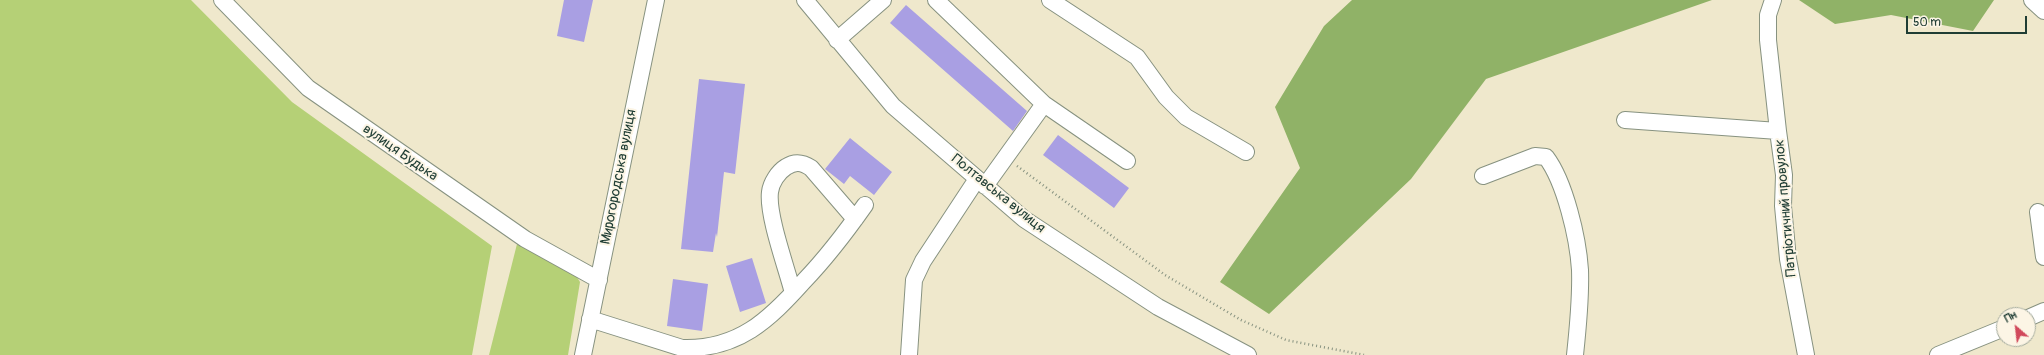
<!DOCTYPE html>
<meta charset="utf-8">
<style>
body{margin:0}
#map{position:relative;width:2044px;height:355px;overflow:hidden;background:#efe8cc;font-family:Pangolin,sans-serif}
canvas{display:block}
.north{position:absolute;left:1996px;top:307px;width:40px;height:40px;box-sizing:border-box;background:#fcf5e5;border:1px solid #a4ab9e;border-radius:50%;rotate:332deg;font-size:11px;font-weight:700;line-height:16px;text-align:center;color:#1f3d34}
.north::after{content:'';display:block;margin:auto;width:14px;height:18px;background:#d1495b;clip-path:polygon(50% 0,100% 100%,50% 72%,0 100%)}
.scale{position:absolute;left:1906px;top:16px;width:121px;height:18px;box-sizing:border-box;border:2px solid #1f3d34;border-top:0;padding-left:5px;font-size:12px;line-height:14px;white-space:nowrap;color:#1f3d34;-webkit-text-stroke:3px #fcf5e5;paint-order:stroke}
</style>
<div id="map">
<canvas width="2044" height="355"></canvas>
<div class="north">Пн</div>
<div class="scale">50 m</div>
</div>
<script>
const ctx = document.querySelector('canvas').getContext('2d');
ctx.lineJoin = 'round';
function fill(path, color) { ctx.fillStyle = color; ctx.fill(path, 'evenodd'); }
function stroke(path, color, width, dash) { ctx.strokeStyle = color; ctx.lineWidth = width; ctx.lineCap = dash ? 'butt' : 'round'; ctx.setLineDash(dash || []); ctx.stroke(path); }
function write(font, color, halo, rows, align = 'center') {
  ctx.font = font + ' Pangolin,sans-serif'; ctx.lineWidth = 4; ctx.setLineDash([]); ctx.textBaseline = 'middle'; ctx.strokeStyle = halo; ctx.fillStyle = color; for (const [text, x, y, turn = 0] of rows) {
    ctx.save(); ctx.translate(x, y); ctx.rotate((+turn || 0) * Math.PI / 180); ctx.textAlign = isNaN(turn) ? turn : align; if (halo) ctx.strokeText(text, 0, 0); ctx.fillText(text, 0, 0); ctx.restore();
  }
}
const green = new Path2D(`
 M 0,0 L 191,0 L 292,102 L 492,246 L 472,355 L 0,355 Z
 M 517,244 L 575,274 L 580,282 L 568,355 L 489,355 Z`);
const forest = new Path2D(`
 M 1352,0 L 1712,0 L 1486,79 L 1411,179 L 1269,314 L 1220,282 L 1300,168 L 1275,107 L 1324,26 Z
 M 1799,0 L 1994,0 L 1973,31 L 1891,15 L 1835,24 Z`);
const building = new Path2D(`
 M 564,0 L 593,0 L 584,42 L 557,36 Z
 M 906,5 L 1027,111 L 1013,131 L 890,23 Z
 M 699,79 L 745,84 L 735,174 L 724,172 L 717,237 L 716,233 L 713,252 L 681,249 Z
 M 1058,135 L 1129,188 L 1114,208 L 1043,155 Z
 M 850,138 L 892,172 L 874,195 L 850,176 L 844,184 L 825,169 Z
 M 752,258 L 766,303 L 740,312 L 726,266 Z
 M 673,279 L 708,284 L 702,331 L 667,326 Z`);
const path = new Path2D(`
 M 1017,166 L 1165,275 L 1241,320 L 1286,340 L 1364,355`);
const minor = new Path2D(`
 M 222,0 L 308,88 L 525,239 L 599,280
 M 805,0 L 893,106 L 1024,219 L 1158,307 L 1248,355
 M 936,0 L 1044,104 L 985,186
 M 1050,0 L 1137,57 L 1166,97 L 1186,117 L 1246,152
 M 2032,0 L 2044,11
 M 837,40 L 883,0
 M 1044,104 L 1127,161
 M 1625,120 L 1778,131 L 1768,40 L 1768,15 L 1773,0
 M 1778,131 L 1784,175 L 1783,206 L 1788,259 L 1806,355
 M 1483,176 L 1535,156 L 1546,157 C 1565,182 1578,238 1580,270 C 1581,298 1578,327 1575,355
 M 2038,212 L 2044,257
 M 793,293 C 787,269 767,215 770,192 C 771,183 778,172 786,167 C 795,161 802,162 811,168 L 855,219
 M 2028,318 L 2044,311
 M 590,319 L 682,348 C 738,350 769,320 804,281 C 827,257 846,232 865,205
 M 583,355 L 656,0
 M 909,355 L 914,280 L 923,261 L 977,179
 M 1938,355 L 2004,328`);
const streetNames = [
 ["вулиця Будька",400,153,35],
 ["Мирогородська вулиця",619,177,-79],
 ["Полтавська вулиця",998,194,39],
 ["Патріотичний провулок",1786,208,-95]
];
fill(green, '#b5d076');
fill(forest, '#90b267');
fill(building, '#a99fe3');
stroke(minor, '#879280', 18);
stroke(path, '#879280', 2.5, [1, 3]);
stroke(minor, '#fff', 16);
write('14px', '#1f3d34', '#fcf5e5', streetNames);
</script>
